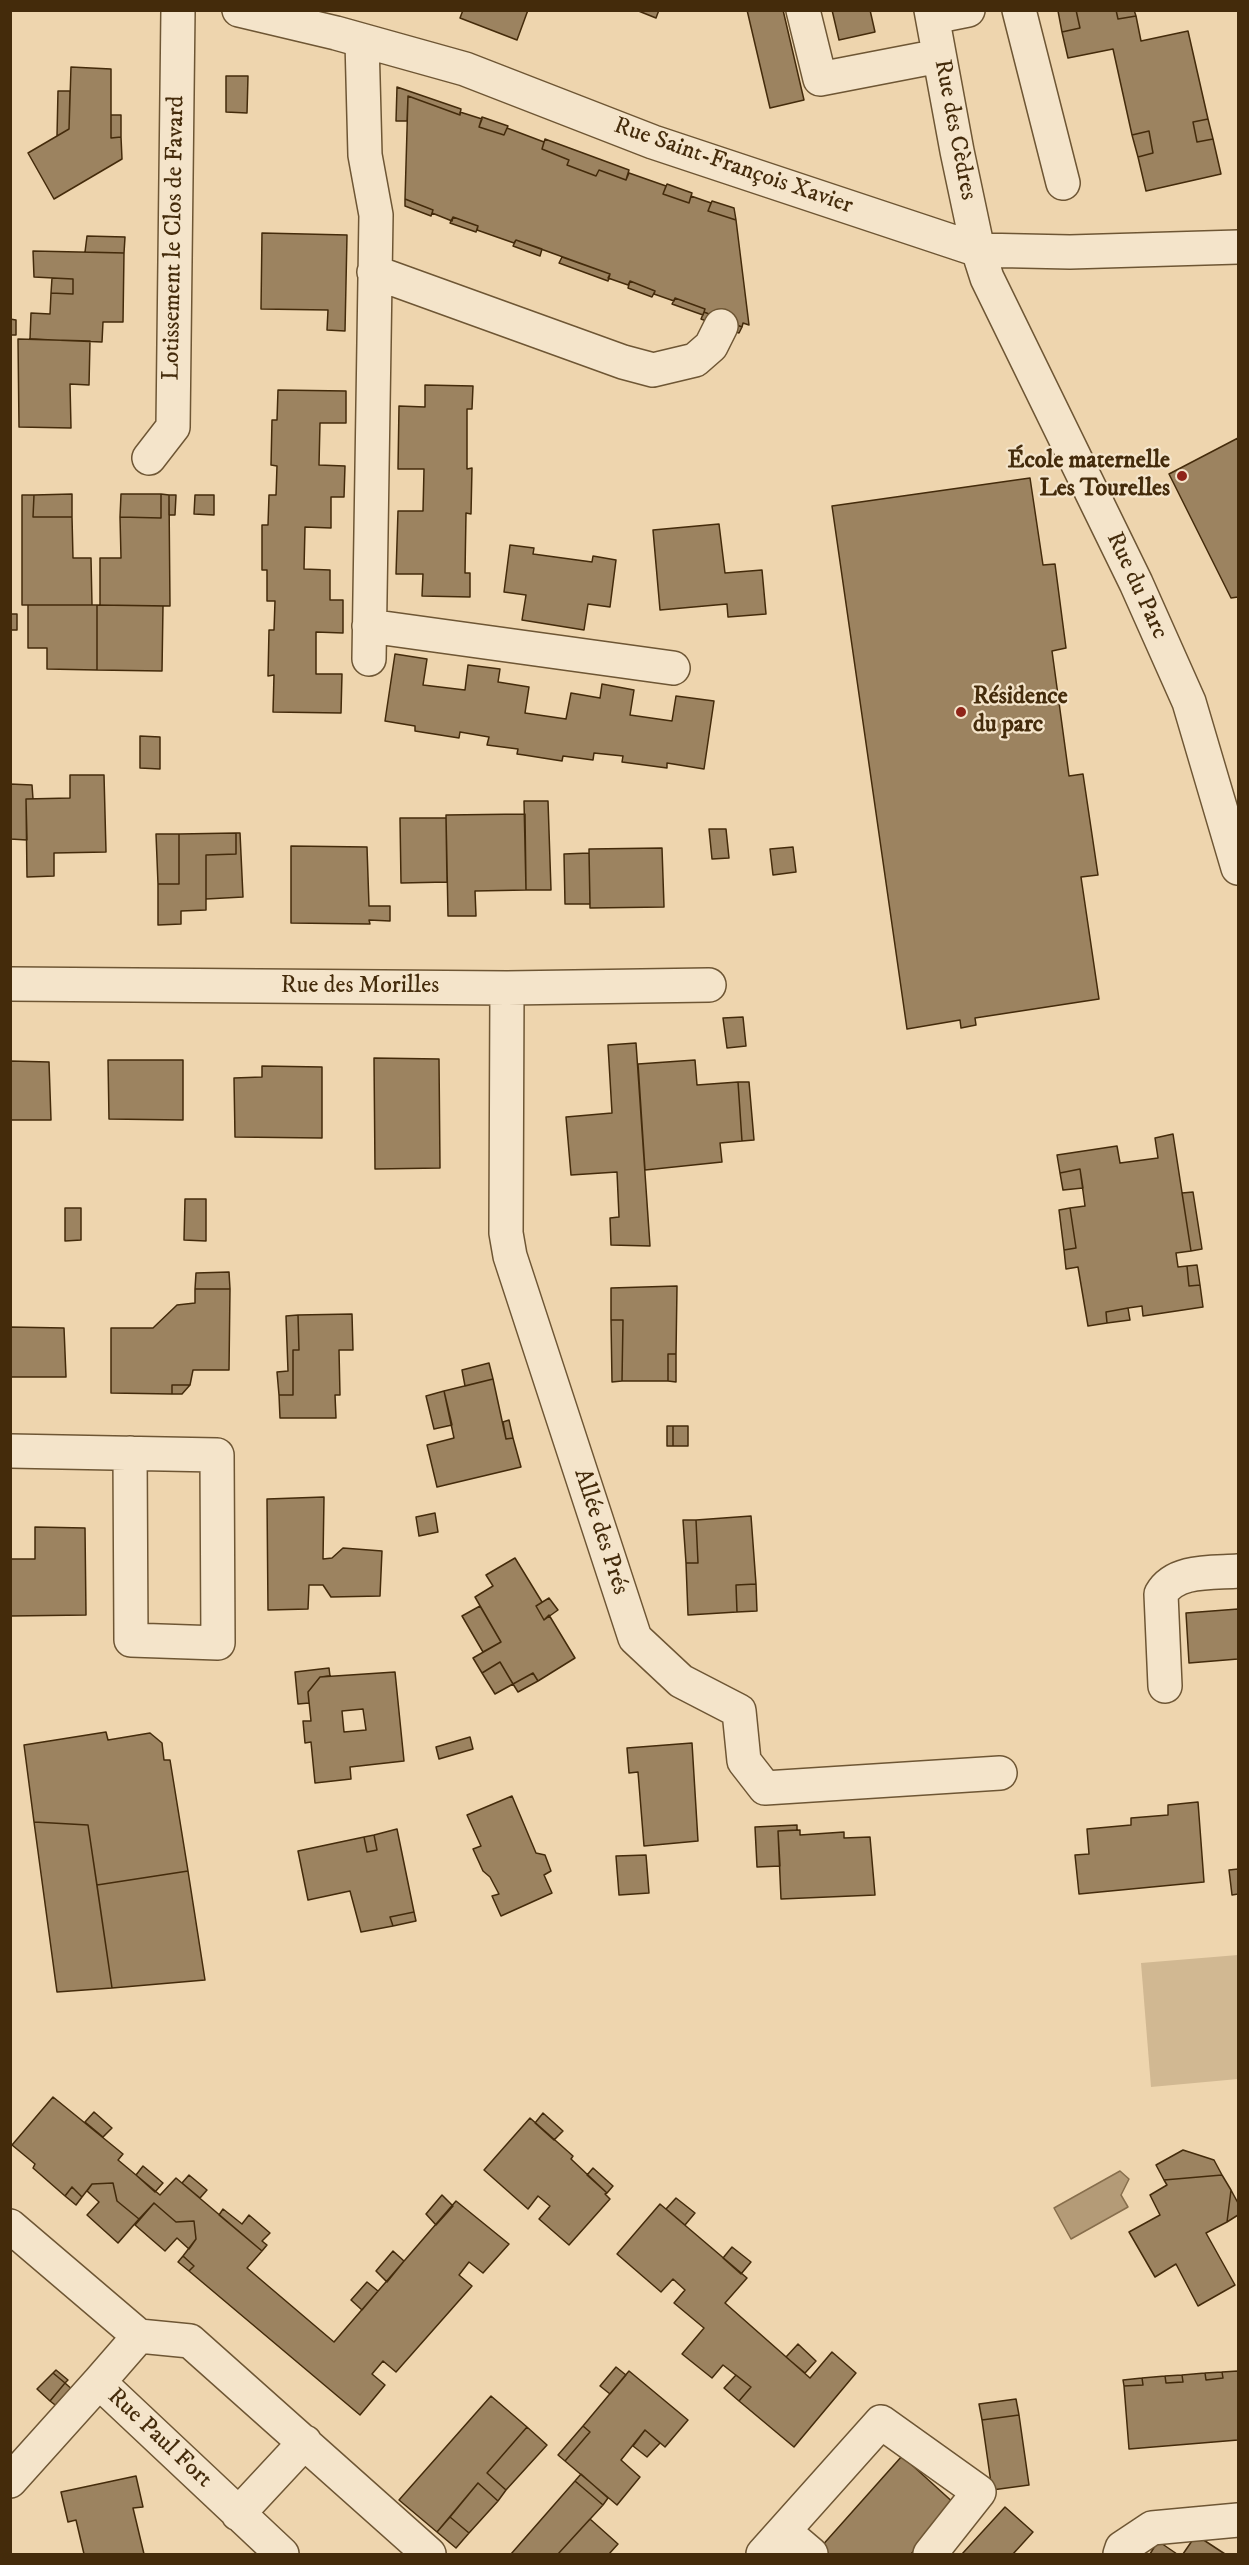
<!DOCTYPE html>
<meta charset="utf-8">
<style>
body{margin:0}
#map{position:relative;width:1249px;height:2565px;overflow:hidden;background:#eed5ae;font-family:"IM FELL DW Pica",serif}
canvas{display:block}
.frame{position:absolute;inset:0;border:12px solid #442b0b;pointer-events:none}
</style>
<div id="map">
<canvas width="1249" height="2565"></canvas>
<div class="frame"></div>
</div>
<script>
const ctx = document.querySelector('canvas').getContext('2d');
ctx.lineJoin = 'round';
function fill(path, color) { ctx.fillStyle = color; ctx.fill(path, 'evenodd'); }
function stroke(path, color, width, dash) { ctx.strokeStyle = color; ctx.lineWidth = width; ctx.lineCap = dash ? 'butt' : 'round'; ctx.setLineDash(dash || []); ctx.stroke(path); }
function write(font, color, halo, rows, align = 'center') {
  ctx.font = font + ' "IM FELL DW Pica",serif'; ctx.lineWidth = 4.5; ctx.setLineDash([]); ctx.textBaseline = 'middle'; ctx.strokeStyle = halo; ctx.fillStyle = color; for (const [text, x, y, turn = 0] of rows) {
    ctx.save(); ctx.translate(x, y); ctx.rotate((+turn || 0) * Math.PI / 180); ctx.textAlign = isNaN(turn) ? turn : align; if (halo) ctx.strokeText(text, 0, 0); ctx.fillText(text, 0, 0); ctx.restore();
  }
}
const green = new Path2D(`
 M 1238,1955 L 1238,2079 L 1151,2087 L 1141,1963 Z`);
const water = new Path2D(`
 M 1120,2171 L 1129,2179 L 1121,2195 L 1128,2207 L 1071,2239 L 1054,2208 Z`);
const building = new Path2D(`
 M 463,10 L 528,10 L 517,40 L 460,18 Z
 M 636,10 L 659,10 L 656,18 Z
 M 747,10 L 783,10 L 804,100 L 770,108 Z
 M 832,10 L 870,10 L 875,32 L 839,40 Z
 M 1076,10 L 1116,10 L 1118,19 L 1136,16 L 1141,41 L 1188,31 L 1208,119 L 1193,122 L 1197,142 L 1213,139 L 1221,174 L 1146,191 L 1138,157 L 1153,153 L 1149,131 L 1132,135 L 1113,49 L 1068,58 L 1062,32 L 1080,28 Z
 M 1076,10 L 1080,28 L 1062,32 L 1058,11 Z
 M 1116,10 L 1134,10 L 1136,16 L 1118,19 Z
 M 71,67 L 111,69 L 111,138 L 121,137 L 122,159 L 54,199 L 28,153 L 69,129 Z
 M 226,76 L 248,76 L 247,113 L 226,112 Z
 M 397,87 L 461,109 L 460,115 L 408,96 L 407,121 L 396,121 Z
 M 58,91 L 70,91 L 69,129 L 57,136 Z
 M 408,96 L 460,115 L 460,112 L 482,119 L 479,127 L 504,135 L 507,128 L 544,142 L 542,149 L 569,160 L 567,165 L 596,176 L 599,170 L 626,180 L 629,173 L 666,186 L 663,194 L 689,203 L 691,196 L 711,203 L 708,211 L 736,220 L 749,325 L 743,323 L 742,327 L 704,312 L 705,309 L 675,298 L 674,301 L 654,294 L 655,291 L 630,281 L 628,285 L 608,278 L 610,274 L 516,240 L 514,243 L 477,230 L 478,226 L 453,217 L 452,221 L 432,213 L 433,210 L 405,199 Z
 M 111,115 L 121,115 L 121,137 L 111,138 Z
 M 482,117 L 508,126 L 504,135 L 479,127 Z
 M 1208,119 L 1213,139 L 1197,142 L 1193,122 Z
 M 1149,131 L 1153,153 L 1138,157 L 1132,135 Z
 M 545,139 L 629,170 L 626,180 L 599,170 L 596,176 L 567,165 L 569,160 L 542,149 Z
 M 667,184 L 692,193 L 689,203 L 663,194 Z
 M 405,199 L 433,210 L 431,216 L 405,206 Z
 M 712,201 L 734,208 L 736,220 L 708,211 Z
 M 453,217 L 478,226 L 476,232 L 450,223 Z
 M 262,233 L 347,235 L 345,331 L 327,330 L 328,310 L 261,309 Z
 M 87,236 L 125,237 L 124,253 L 85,252 Z
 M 516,240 L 542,249 L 540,256 L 513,246 Z
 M 33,251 L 124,253 L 123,322 L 103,322 L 102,342 L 30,339 L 31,313 L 50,314 L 51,293 L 73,294 L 73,279 L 34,277 Z
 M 562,257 L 610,274 L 608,281 L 559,263 Z
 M 52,278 L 73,279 L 73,294 L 51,293 Z
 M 630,281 L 655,291 L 652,297 L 628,288 Z
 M 675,298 L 705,309 L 703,315 L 672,304 Z
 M 704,312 L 742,327 L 739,333 L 701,319 Z
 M 10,319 L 16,320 L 16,335 L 10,335 Z
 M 18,339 L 90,341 L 89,385 L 70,384 L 71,428 L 19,427 Z
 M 425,385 L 473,386 L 472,409 L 467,409 L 467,469 L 472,468 L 471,514 L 466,513 L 465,573 L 470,573 L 470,597 L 422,596 L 423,574 L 396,574 L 398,511 L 423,511 L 424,469 L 398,469 L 399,406 L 425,407 Z
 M 278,390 L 346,391 L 346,423 L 320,423 L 319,465 L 345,466 L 344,497 L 331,497 L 331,528 L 305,527 L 304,569 L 330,570 L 330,600 L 343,600 L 343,633 L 316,632 L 316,674 L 342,674 L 341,713 L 273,712 L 274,675 L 268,676 L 269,630 L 274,630 L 275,601 L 267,601 L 267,570 L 262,570 L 262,525 L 268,525 L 269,495 L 276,495 L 277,466 L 271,465 L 272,420 L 277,420 Z
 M 1238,438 L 1238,597 L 1231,598 L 1169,474 Z
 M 1030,478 L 1043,565 L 1055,564 L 1066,648 L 1052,651 L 1069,776 L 1083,774 L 1098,875 L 1081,877 L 1099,999 L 975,1018 L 976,1025 L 961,1028 L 960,1020 L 907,1029 L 832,506 Z
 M 72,494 L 72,517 L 33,517 L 34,495 Z
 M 121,494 L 161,494 L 161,518 L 120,517 Z
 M 161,494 L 169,495 L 170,606 L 100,605 L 100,558 L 121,558 L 120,517 L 161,518 Z
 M 22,495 L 34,495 L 33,517 L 72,517 L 73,558 L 91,558 L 92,605 L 22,605 Z
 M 169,495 L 176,495 L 175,515 L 169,515 Z
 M 195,495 L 214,495 L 214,515 L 194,514 Z
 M 719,524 L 725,573 L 762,570 L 766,614 L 728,617 L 727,604 L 660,610 L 653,530 Z
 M 510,545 L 534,548 L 533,554 L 592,562 L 593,556 L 616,560 L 610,607 L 588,604 L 584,630 L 522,620 L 526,595 L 504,592 Z
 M 28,605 L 97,605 L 97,670 L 47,669 L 47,648 L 28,648 Z
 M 97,605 L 163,606 L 162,671 L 97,670 Z
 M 10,614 L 17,614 L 17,630 L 10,630 Z
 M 395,654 L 427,659 L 423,685 L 465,690 L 468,665 L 500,669 L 498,682 L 529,687 L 525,713 L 566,719 L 571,693 L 600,698 L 602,684 L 634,690 L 630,715 L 672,721 L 676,696 L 714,701 L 704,769 L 667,763 L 667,768 L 622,762 L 623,756 L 594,753 L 593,760 L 563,756 L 562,761 L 524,755 L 517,754 L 518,749 L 487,745 L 489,737 L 460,732 L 459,738 L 415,731 L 415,726 L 385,721 Z
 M 140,736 L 160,737 L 160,769 L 140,768 Z
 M 70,775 L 104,775 L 106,852 L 54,853 L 54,876 L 27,877 L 26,799 L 70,798 Z
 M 10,784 L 32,785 L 33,799 L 26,799 L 27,840 L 10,839 Z
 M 524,801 L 548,801 L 551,890 L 526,890 Z
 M 525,814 L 526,890 L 475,891 L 476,916 L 448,916 L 446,815 Z
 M 400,818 L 446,818 L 447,882 L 401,883 Z
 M 709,829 L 726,829 L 729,858 L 712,859 Z
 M 236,833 L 236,854 L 206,855 L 206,910 L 181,911 L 181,924 L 158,925 L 158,884 L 179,884 L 179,834 Z
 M 236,833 L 240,833 L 243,897 L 206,899 L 206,855 L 236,854 Z
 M 156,834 L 179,834 L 179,884 L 158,884 Z
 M 291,846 L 367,847 L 369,906 L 390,906 L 390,921 L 369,920 L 370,924 L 291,923 Z
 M 793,847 L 796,872 L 773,875 L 770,849 Z
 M 662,848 L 664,907 L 590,908 L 589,849 Z
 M 589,853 L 590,904 L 565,904 L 564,854 Z
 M 743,1017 L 746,1046 L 727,1048 L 723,1018 Z
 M 636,1043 L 650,1246 L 611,1245 L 610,1218 L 619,1217 L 617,1172 L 571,1175 L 566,1117 L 612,1113 L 608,1045 Z
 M 374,1058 L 439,1059 L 440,1168 L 375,1169 Z
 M 108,1060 L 183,1060 L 183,1120 L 109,1119 Z
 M 695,1060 L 697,1085 L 738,1082 L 742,1141 L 720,1143 L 722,1162 L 645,1170 L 638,1064 Z
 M 10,1061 L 49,1062 L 51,1120 L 10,1120 Z
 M 262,1066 L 322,1067 L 322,1138 L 235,1137 L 234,1078 L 262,1077 Z
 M 738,1082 L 749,1082 L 754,1140 L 742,1141 Z
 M 1173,1134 L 1191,1251 L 1176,1253 L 1178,1267 L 1187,1266 L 1189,1286 L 1200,1285 L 1203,1307 L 1143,1316 L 1142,1306 L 1128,1308 L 1106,1312 L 1107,1323 L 1088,1326 L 1078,1267 L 1066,1269 L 1064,1250 L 1076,1248 L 1070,1208 L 1085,1206 L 1080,1169 L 1060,1173 L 1057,1155 L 1117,1146 L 1120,1163 L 1158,1158 L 1155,1138 Z
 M 1080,1169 L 1083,1188 L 1063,1190 L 1060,1173 Z
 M 1193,1192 L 1202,1249 L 1191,1251 L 1182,1193 Z
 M 185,1199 L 206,1199 L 206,1241 L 184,1240 Z
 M 65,1208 L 81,1208 L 81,1240 L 65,1241 Z
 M 1070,1208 L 1076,1248 L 1064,1250 L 1059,1210 Z
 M 1197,1265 L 1200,1285 L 1189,1286 L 1187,1266 Z
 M 229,1272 L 230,1289 L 195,1289 L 196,1273 Z
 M 677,1286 L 676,1354 L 668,1354 L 668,1381 L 622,1381 L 623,1320 L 611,1320 L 611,1288 Z
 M 195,1289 L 230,1289 L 229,1370 L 193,1370 L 190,1385 L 172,1385 L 172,1394 L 111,1393 L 111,1328 L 153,1328 L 177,1305 L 195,1303 Z
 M 1128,1308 L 1130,1320 L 1107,1323 L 1106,1312 Z
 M 352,1314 L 353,1350 L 339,1350 L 340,1395 L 335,1395 L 336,1418 L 280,1418 L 279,1395 L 293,1395 L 293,1350 L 299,1350 L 298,1315 Z
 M 298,1315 L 299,1350 L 293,1350 L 293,1395 L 279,1395 L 277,1372 L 288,1371 L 286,1316 Z
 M 611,1320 L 623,1320 L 622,1381 L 612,1382 Z
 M 10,1327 L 64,1328 L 66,1377 L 10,1377 Z
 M 668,1354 L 676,1354 L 676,1382 L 668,1381 Z
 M 489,1363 L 493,1379 L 465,1386 L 462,1370 Z
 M 493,1379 L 506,1439 L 513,1438 L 521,1467 L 437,1487 L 427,1445 L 454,1438 L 444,1391 Z
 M 172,1385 L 190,1385 L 182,1394 L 172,1394 Z
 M 444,1391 L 452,1425 L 434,1429 L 426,1396 Z
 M 509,1420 L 513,1438 L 506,1439 L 503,1422 Z
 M 667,1426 L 673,1426 L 673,1446 L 667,1446 Z
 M 673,1426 L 688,1426 L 688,1446 L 673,1446 Z
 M 324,1497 L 323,1559 L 332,1558 L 343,1548 L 382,1551 L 380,1596 L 331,1597 L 323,1585 L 309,1585 L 308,1609 L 268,1610 L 267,1499 Z
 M 435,1513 L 438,1532 L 419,1536 L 416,1517 Z
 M 751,1516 L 756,1584 L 736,1585 L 737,1612 L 688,1615 L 686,1563 L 698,1563 L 696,1520 Z
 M 683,1520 L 696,1520 L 698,1563 L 686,1563 Z
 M 35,1527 L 85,1528 L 86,1615 L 10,1616 L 10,1559 L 35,1559 Z
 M 515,1558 L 542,1602 L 536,1606 L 544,1620 L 549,1615 L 575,1658 L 538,1681 L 533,1673 L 513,1684 L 500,1662 L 482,1673 L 473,1658 L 501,1642 L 475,1597 L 493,1586 L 486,1575 Z
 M 756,1584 L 757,1611 L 737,1612 L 736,1585 Z
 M 549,1598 L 558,1610 L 544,1620 L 536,1606 Z
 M 480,1606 L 501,1642 L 483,1652 L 462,1616 Z
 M 1238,1609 L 1238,1659 L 1189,1663 L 1186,1613 Z
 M 500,1662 L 513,1684 L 495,1694 L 482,1673 Z
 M 329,1668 L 330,1676 L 320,1677 L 308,1692 L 309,1703 L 298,1704 L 295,1672 Z
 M 395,1672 L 404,1761 L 350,1767 L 351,1779 L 315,1783 L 311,1742 L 305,1743 L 303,1721 L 311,1721 L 308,1692 L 320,1677 ZM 363,1709 L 366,1730 L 344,1732 L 342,1711 Z
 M 533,1673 L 538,1681 L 518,1692 L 513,1684 Z
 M 106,1732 L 108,1740 L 150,1733 L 162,1743 L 164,1760 L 170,1760 L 188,1871 L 97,1885 L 88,1825 L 34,1822 L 24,1745 Z
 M 470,1737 L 473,1749 L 439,1759 L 436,1747 Z
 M 692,1743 L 698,1841 L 644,1846 L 638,1772 L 629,1773 L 627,1748 Z
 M 512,1796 L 536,1853 L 545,1855 L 551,1871 L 544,1875 L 552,1893 L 501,1916 L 492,1896 L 499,1894 L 490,1877 L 483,1871 L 473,1849 L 481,1846 L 467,1815 Z
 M 1198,1802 L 1204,1882 L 1079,1894 L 1075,1855 L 1089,1854 L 1087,1829 L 1131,1825 L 1131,1818 L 1168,1815 L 1168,1805 Z
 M 34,1822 L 88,1825 L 112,1988 L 57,1992 Z
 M 797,1825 L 797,1830 L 778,1831 L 780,1866 L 757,1867 L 755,1827 Z
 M 397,1829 L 414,1912 L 390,1917 L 393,1926 L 361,1932 L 350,1891 L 308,1900 L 298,1851 L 364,1837 L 367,1852 L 377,1850 L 374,1835 Z
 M 800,1830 L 800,1835 L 844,1832 L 844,1838 L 870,1837 L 875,1895 L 781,1899 L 778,1831 Z
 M 374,1835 L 377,1850 L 367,1852 L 364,1837 Z
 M 646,1855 L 649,1893 L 619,1895 L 616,1856 Z
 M 1238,1869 L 1238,1894 L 1232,1895 L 1229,1870 Z
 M 188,1871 L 205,1980 L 112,1988 L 97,1885 Z
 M 414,1912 L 416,1921 L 393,1926 L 390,1917 Z
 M 53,2097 L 123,2154 L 118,2160 L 160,2195 L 176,2178 L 262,2251 L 247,2268 L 334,2342 L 456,2201 L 509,2244 L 483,2273 L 469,2262 L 459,2275 L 472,2286 L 396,2372 L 383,2361 L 372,2374 L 385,2385 L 360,2415 L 189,2271 L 194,2266 L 183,2256 L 196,2239 L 194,2221 L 176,2222 L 154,2203 L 139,2219 L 117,2201 L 113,2183 L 92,2184 L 82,2197 L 72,2187 L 65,2196 L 33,2168 L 35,2164 L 12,2145 Z
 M 94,2112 L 112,2128 L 103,2137 L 85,2122 Z
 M 543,2113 L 563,2131 L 554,2140 L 535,2123 Z
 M 530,2118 L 573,2156 L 571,2159 L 607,2193 L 605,2194 L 610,2199 L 569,2245 L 539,2219 L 550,2206 L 538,2196 L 528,2209 L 484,2170 Z
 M 1183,2150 L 1214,2160 L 1222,2175 L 1164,2180 L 1156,2165 Z
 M 143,2166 L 163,2183 L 155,2192 L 136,2175 Z
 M 593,2168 L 613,2186 L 607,2193 L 587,2175 Z
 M 189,2175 L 207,2190 L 200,2198 L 182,2183 Z
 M 1222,2175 L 1231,2190 L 1227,2222 L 1206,2233 L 1235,2285 L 1198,2306 L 1176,2264 L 1155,2277 L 1129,2232 L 1160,2215 L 1150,2195 L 1167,2185 L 1164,2180 Z
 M 113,2183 L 117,2201 L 139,2219 L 118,2243 L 87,2215 L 99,2202 L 87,2191 L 92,2184 Z
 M 72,2187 L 82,2197 L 76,2205 L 65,2196 Z
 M 1231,2190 L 1238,2203 L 1238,2215 L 1227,2222 Z
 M 442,2195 L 453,2206 L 436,2225 L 426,2214 Z
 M 676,2198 L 695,2213 L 685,2225 L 666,2209 Z
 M 154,2203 L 176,2222 L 194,2221 L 196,2239 L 189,2249 L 177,2238 L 165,2251 L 135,2225 Z
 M 660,2204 L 747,2278 L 725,2303 L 810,2378 L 832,2352 L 856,2373 L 794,2447 L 739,2401 L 751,2387 L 723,2365 L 712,2378 L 682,2354 L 704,2328 L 674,2303 L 685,2290 L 673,2279 L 661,2292 L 617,2254 Z
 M 223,2209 L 242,2224 L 249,2215 L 270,2233 L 262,2241 L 267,2245 L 262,2251 L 219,2215 Z
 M 732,2247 L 751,2262 L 741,2274 L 723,2258 Z
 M 393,2251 L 404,2261 L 387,2282 L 376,2271 Z
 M 183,2256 L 194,2266 L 189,2271 L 178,2262 Z
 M 367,2282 L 378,2291 L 362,2310 L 351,2300 Z
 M 798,2344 L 816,2361 L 805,2373 L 786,2357 Z
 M 616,2367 L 626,2375 L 610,2394 L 600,2386 Z
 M 56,2370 L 68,2380 L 65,2383 L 53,2373 Z
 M 629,2371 L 688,2420 L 665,2447 L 645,2430 L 621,2460 L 640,2477 L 617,2505 L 565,2461 L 590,2432 L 583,2426 Z
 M 1238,2371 L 1238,2440 L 1129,2449 L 1124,2386 L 1143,2385 L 1142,2378 L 1165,2376 L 1166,2383 L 1183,2382 L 1182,2375 L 1205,2373 L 1206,2380 L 1223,2378 L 1222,2372 Z
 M 1222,2372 L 1223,2378 L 1206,2380 L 1205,2373 Z
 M 53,2373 L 65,2383 L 50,2401 L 37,2389 Z
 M 736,2375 L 751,2387 L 739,2401 L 724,2388 Z
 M 1182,2375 L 1183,2382 L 1166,2383 L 1165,2376 Z
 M 1142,2378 L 1143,2385 L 1124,2386 L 1123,2380 Z
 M 65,2383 L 74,2391 L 59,2408 L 50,2401 Z
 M 491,2396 L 527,2427 L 487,2473 L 506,2490 L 498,2501 L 478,2483 L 437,2532 L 399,2500 Z
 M 1016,2399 L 1019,2415 L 982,2420 L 979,2404 Z
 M 1019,2415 L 1029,2485 L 992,2490 L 982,2420 Z
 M 583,2426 L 590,2432 L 565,2461 L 558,2455 Z
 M 527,2427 L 547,2445 L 506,2490 L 487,2473 Z
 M 645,2430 L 660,2443 L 647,2457 L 633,2446 Z
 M 902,2456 L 956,2505 L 911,2554 L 827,2554 L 820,2548 Z
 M 581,2474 L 608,2498 L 603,2505 L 575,2481 Z
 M 136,2476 L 143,2507 L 133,2508 L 144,2554 L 84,2554 L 76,2520 L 68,2522 L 61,2492 Z
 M 575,2481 L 603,2505 L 558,2554 L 511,2554 Z
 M 478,2483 L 498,2501 L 469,2533 L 450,2517 Z
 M 1005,2507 L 1033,2532 L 1013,2554 L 962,2554 Z
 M 450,2517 L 469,2533 L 456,2548 L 437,2532 Z
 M 590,2519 L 618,2544 L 609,2554 L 558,2554 Z
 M 1196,2535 L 1225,2554 L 1183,2554 Z
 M 1158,2541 L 1177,2554 L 1150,2554 Z`);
const minor = new Path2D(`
 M 239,10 L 336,33 L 465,69 L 653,142 L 978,250 L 1070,252 L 1238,247
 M 803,10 L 820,79 L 939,56
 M 931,10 L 957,151 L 978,250 L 987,278 L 1136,583 L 1189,702 L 1238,868
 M 1019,10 L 1063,183
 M 933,17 L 968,10
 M 362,41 L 365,155 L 376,215 L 369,659
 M 374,272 L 623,362 L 653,370 L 695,360 L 711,346 L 721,326
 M 149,458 L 173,427 L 178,10
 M 369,626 L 673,668
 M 10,984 L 507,988 L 709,985
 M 507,988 L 506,1233 L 510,1256 L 635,1638 L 681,1681 L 739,1711 L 744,1761 L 765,1788 L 1000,1773
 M 10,1451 L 217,1455 L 218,1643 L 131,1640 L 130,1453
 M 1165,1686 L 1161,1594 C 1175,1569 1213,1573 1238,1571
 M 10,2226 L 139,2336
 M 10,2481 L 99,2382
 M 238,2514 L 305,2442
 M 784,2531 L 811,2554
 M 282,2554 L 99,2382 L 139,2336 L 190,2341 L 429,2554
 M 763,2554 L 881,2422 L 979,2492 L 930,2554
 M 1120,2554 L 1122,2548 L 1152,2528 L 1238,2520`);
const markers = [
 [1182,476,6,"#8f2418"],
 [961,712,6,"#8f2418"]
];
const streetNames = [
 ["Rue des Cèdres",954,130,79],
 ["Rue Saint-François Xavier",733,167,19],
 ["Lotissement le Clos de Favard",175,238,-89],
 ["Rue du Parc",1136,586,65],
 ["Rue des Morilles",360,987],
 ["Allée des Prés",600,1532,72],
 ["Rue Paul Fort",159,2439,43]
];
const poiNames = [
 ["École maternelle",1170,462],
 ["Les Tourelles",1170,490],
 ["Résidence",973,698,"left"],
 ["du parc",973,726,"left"]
];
fill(green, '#d1b892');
fill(water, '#b49b77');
stroke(water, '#876e4c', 1.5);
fill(building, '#9c8360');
stroke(building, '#442b0b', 1.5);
stroke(minor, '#6e5634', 36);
stroke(minor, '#f4e4ca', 33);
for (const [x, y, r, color] of markers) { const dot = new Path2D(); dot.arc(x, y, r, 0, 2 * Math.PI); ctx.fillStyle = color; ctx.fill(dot); stroke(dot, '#f4e4ca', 2); }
write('24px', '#442b0b', '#f4e4ca', streetNames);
write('bold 24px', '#442b0b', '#f4e4ca', poiNames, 'right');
</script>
